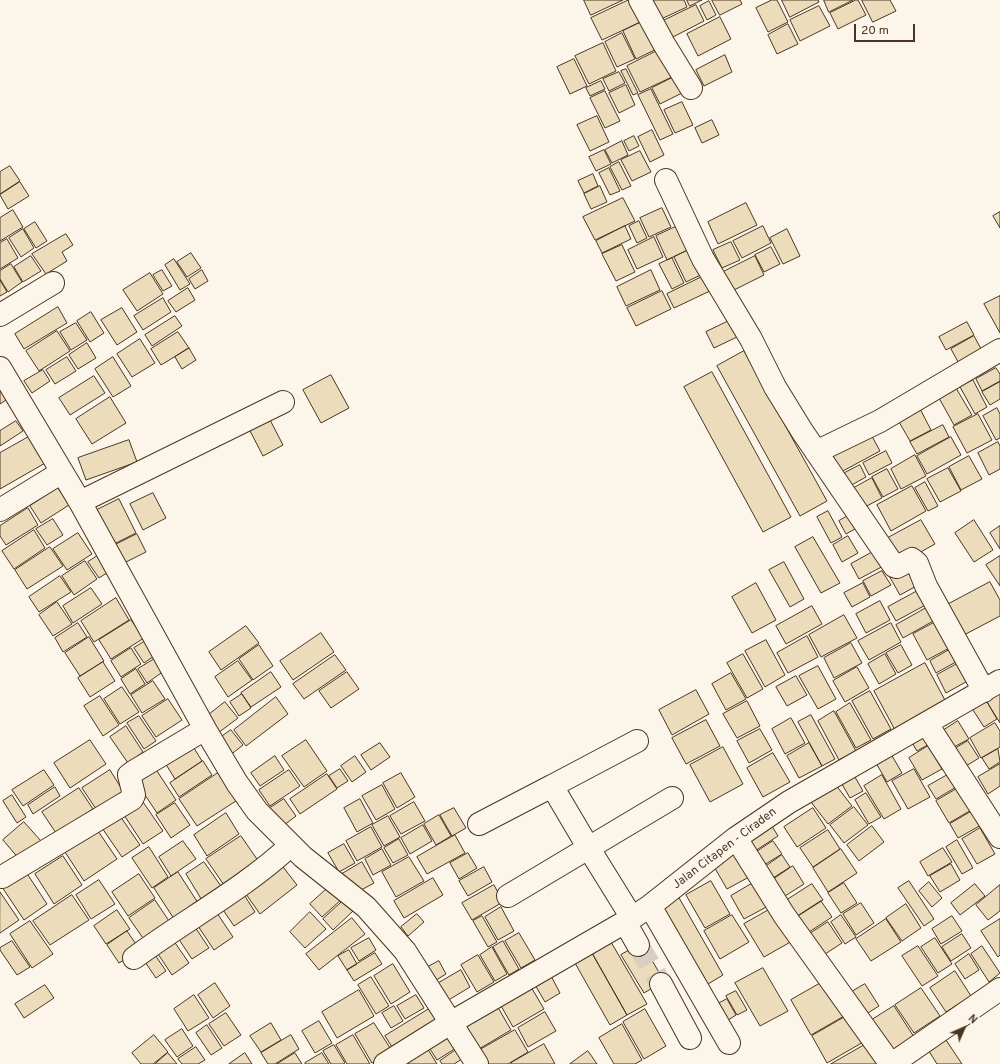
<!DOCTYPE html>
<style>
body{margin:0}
#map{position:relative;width:1000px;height:1064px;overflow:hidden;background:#fbf6e9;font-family:Overpass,sans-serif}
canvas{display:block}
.north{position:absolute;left:944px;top:1008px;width:40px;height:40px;-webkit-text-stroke:3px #fbf6e9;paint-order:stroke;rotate:45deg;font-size:11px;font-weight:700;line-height:16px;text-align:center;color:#4a3520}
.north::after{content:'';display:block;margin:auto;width:14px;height:18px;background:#4a3520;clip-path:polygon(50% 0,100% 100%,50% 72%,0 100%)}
.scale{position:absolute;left:854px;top:24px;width:61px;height:18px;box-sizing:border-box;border:2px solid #4a3520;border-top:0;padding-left:5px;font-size:12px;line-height:14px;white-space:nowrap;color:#4a3520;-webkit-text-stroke:3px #fbf6e9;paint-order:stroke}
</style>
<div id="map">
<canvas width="1000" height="1064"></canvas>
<div class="north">N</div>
<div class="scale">20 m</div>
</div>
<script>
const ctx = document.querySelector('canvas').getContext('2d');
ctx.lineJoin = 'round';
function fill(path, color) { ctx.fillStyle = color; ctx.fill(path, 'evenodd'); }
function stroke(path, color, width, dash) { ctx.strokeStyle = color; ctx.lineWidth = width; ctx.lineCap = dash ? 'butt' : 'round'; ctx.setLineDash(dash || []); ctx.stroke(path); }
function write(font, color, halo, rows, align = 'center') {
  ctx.font = font + ' Overpass,sans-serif'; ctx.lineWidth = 3; ctx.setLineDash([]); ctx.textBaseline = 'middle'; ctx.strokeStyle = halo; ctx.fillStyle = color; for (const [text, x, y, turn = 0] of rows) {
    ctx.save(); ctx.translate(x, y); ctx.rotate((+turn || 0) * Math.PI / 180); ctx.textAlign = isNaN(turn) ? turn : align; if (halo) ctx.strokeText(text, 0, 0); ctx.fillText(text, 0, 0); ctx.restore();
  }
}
const building = new Path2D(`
 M 584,0 L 623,0 L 591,15 Z
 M 629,0 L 647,19 L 602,40 L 591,18 Z
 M 649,0 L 684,0 L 687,7 L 659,20 Z
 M 687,0 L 702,0 L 690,6 Z
 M 712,0 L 740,0 L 742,4 L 720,15 Z
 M 772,0 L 777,0 L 788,22 L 768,32 L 756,8 Z
 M 782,0 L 818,0 L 819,2 L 790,17 Z
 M 824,0 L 853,0 L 829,12 Z
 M 856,0 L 858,0 L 866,15 L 838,29 L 830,13 Z
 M 862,0 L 890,0 L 896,11 L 873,22 Z
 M 709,1 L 716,15 L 707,20 L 700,6 Z
 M 696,5 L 704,21 L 671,38 L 663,21 Z
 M 819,6 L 830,26 L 800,41 L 790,20 Z
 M 720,17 L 731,39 L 698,56 L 687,34 Z
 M 647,19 L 661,47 L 636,59 L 623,31 Z
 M 788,24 L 798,44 L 777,54 L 768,35 Z
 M 622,33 L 635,59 L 617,67 L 605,42 Z
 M 603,43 L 616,71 L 589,84 L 575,56 Z
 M 659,50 L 672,77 L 640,92 L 627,66 Z
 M 725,55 L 732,72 L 704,86 L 696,70 Z
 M 574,59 L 587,86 L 570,94 L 557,67 Z
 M 626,69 L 638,93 L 633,95 L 621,71 Z
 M 619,72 L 625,83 L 609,91 L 603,79 Z
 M 674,77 L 682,93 L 660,104 L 652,88 Z
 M 601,81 L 605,89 L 590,96 L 586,88 Z
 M 626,85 L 635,105 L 619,113 L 609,93 Z
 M 651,89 L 673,134 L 660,140 L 638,95 Z
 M 605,91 L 620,121 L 605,128 L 590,98 Z
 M 682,102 L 693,125 L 675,133 L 664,110 Z
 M 597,116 L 609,142 L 590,151 L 577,125 Z
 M 712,120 L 719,135 L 702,143 L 695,128 Z
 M 652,130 L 664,155 L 650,162 L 638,137 Z
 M 634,136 L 639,146 L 629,151 L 624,141 Z
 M 622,141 L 628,155 L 612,163 L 605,150 Z
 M 604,150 L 611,164 L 596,171 L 589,157 Z
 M 640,151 L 651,172 L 632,181 L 621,160 Z
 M 619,162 L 631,186 L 622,190 L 610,167 Z
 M 10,166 L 20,181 L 0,194 L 0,172 Z
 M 609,168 L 620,191 L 610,195 L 599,173 Z
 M 593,174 L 598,186 L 584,193 L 578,181 Z
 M 20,182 L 29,196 L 8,209 L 0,195 Z
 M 600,186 L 607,202 L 591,209 L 584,194 Z
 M 623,198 L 635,221 L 595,240 L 583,217 Z
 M 746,203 L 757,225 L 718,244 L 708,222 Z
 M 662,208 L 671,227 L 649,237 L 640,218 Z
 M 13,210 L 23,227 L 0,241 L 0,218 Z
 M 1000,212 L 1000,228 L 993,216 Z
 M 639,221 L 647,238 L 637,243 L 629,226 Z
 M 35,222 L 47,241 L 36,248 L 24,229 Z
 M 684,223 L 696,246 L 667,260 L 656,236 Z
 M 625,226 L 631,239 L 602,253 L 596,241 Z
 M 763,226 L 771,243 L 742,258 L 733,241 Z
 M 23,229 L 34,248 L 21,257 L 9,238 Z
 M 787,229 L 800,256 L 783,264 L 770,238 Z
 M 66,234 L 73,245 L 62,252 L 67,261 L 46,274 L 32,254 Z
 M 654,237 L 663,257 L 637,269 L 628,250 Z
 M 7,239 L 18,258 L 0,269 L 0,243 Z
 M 731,242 L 740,260 L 722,268 L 713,250 Z
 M 622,245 L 635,272 L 616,281 L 602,254 Z
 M 695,247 L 707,272 L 686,282 L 674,257 Z
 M 771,247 L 780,264 L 764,272 L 755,255 Z
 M 191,253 L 201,268 L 187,277 L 177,262 Z
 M 31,256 L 41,271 L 23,282 L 14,267 Z
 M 755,256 L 764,275 L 730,292 L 721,273 Z
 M 672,258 L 684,283 L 672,289 L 659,264 Z
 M 174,259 L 190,284 L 180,290 L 165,265 Z
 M 11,264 L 22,282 L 8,292 L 0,279 L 0,271 Z
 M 162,270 L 172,286 L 163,291 L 153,275 Z
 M 202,270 L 208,281 L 195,289 L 189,279 Z
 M 651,270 L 660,290 L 626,306 L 617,287 Z
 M 150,273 L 163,294 L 137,311 L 123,290 Z
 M 706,275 L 712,290 L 674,308 L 667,294 Z
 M 0,280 L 7,292 L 0,296 Z
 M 188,288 L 195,300 L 176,312 L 168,301 Z
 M 662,291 L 671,309 L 636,326 L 627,308 Z
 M 1000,296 L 1000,333 L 984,304 Z
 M 163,298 L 171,312 L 143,330 L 134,316 Z
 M 58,307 L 67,323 L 24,349 L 15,334 Z
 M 122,308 L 137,332 L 117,345 L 101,320 Z
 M 91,312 L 104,333 L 90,342 L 77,321 Z
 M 175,316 L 182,326 L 152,346 L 145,335 Z
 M 731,320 L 739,336 L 714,348 L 706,332 Z
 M 967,322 L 974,335 L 946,350 L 939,337 Z
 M 76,323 L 87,340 L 71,350 L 60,332 Z
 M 57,331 L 70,351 L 39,371 L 26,351 Z
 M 178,332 L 189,348 L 161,365 L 151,349 Z
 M 974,336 L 985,356 L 962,369 L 951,349 Z
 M 140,339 L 155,363 L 132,377 L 117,354 Z
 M 87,343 L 96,358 L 78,369 L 69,355 Z
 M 189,348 L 196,360 L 182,369 L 175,357 Z
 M 744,351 L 827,501 L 800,516 L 717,366 Z
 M 67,357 L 76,371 L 55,384 L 46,370 Z
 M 113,357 L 131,386 L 113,397 L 95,369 Z
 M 996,368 L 1000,374 L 1000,381 L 982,391 L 976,379 Z
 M 43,370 L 50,381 L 32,393 L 24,381 Z
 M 712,372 L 791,517 L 763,532 L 684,387 Z
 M 331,375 L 349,408 L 321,423 L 303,390 Z
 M 94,376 L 105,393 L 70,415 L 59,398 Z
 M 973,380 L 987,407 L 975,414 L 960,387 Z
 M 1000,382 L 1000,399 L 990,405 L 982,392 Z
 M 6,386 L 12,396 L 0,404 L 0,390 Z
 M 956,388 L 972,415 L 954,425 L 939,398 Z
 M 110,397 L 126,423 L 92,444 L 76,419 Z
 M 917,403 L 931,430 L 910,441 L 895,415 Z
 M 997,408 L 1000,414 L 1000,438 L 996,440 L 983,416 Z
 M 978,414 L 992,440 L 967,453 L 953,427 Z
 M 268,416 L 283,445 L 263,456 L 248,427 Z
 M 16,421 L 23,431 L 0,446 L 0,431 Z
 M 943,425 L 949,437 L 917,454 L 910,442 Z
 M 868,429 L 880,451 L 841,472 L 829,450 Z
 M 32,435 L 47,462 L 0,489 L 0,453 Z
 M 951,437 L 961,455 L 927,474 L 917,456 Z
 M 129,440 L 137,462 L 86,480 L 78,458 Z
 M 998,442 L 1000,446 L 1000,469 L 989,475 L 978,453 Z
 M 886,451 L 892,463 L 869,475 L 863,463 Z
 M 915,455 L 926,476 L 901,489 L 891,469 Z
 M 969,456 L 982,479 L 961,490 L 949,467 Z
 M 860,465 L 866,477 L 848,487 L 841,475 Z
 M 948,468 L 961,491 L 940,502 L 927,479 Z
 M 887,469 L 898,489 L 883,497 L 872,477 Z
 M 872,478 L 882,498 L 863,508 L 852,489 Z
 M 925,482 L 938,506 L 928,511 L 915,488 Z
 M 912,486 L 926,511 L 891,531 L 877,505 Z
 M 58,488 L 69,505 L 41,523 L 30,506 Z
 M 153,493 L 166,518 L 143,530 L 130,504 Z
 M 119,499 L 136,533 L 114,544 L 97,510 Z
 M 28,508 L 38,525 L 6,545 L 0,536 L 0,526 Z
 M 828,511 L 842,537 L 831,543 L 817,517 Z
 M 855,512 L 862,525 L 846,534 L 839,521 Z
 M 53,519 L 63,535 L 47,545 L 36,529 Z
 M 921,520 L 935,544 L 899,564 L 886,539 Z
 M 974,520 L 993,550 L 974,562 L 955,533 Z
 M 1000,526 L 1000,549 L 990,533 Z
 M 34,530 L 45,548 L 14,569 L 2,551 Z
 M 78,533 L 92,554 L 67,570 L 53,549 Z
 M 137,534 L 146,552 L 124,563 L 115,545 Z
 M 848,536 L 858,553 L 842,562 L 833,545 Z
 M 813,537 L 840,583 L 821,593 L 795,547 Z
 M 50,547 L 63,566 L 27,589 L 15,570 Z
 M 878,549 L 887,564 L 859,579 L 851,564 Z
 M 102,553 L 113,569 L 99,578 L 88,562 Z
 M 1000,556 L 1000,586 L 986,565 Z
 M 85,561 L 97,579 L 74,595 L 62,576 Z
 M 910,561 L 922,583 L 900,595 L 888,574 Z
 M 784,562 L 804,599 L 790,607 L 769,570 Z
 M 882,571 L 891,585 L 871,596 L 863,581 Z
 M 60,576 L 71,592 L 39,612 L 29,597 Z
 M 990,582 L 1000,600 L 1000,616 L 962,636 L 945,606 Z
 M 756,583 L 776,620 L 752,633 L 732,597 Z
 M 863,583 L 870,597 L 852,607 L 844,593 Z
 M 91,588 L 102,604 L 73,623 L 63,606 Z
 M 923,588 L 931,602 L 896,621 L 888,607 Z
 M 116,598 L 129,620 L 94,642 L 81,621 Z
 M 880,601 L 890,620 L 866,633 L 856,614 Z
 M 57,602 L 72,624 L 53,636 L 39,615 Z
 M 812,606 L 822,624 L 786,644 L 776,626 Z
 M 928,607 L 935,620 L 903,638 L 896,625 Z
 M 844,615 L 857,638 L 821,657 L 809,635 Z
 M 941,619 L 955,645 L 927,660 L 913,634 Z
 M 131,620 L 144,638 L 111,659 L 99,640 Z
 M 78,623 L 87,637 L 63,652 L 55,638 Z
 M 891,623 L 901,642 L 869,660 L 858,641 Z
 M 246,626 L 259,643 L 221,670 L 209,652 Z
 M 321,633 L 334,652 L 293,680 L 280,661 Z
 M 807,636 L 818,657 L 788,673 L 777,653 Z
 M 89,637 L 104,661 L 80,676 L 65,653 Z
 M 147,640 L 157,654 L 144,663 L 134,648 Z
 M 766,640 L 785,675 L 765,687 L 745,651 Z
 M 851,643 L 862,663 L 834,678 L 824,658 Z
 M 259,645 L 273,666 L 253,680 L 239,659 Z
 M 901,645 L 912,665 L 898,673 L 886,653 Z
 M 956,646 L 963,658 L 936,673 L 930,661 Z
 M 131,648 L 141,664 L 121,677 L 111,661 Z
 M 743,654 L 763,689 L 747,698 L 727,663 Z
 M 885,654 L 896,674 L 879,684 L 868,664 Z
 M 335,655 L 346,670 L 304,699 L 293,684 Z
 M 156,658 L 164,671 L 147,683 L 138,669 Z
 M 964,660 L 973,678 L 946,693 L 937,675 Z
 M 238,661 L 252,680 L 228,697 L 215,677 Z
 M 103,662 L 115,681 L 90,697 L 78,678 Z
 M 925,663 L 946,702 L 895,730 L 874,691 Z
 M 818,666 L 836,699 L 818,709 L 799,676 Z
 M 857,667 L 869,688 L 845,702 L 833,681 Z
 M 136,669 L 145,684 L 130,694 L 121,679 Z
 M 271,672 L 281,687 L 251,707 L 241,693 Z
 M 347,672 L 359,689 L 331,708 L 319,691 Z
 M 731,673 L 746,699 L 726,710 L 712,684 Z
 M 796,676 L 807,695 L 787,706 L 776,687 Z
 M 153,681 L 165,699 L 142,713 L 131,695 Z
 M 122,687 L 139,712 L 120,724 L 104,699 Z
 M 696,690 L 709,714 L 672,735 L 659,710 Z
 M 870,691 L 891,729 L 873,739 L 852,701 Z
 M 242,694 L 251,708 L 239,716 L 230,702 Z
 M 1000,694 L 1000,723 L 987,702 Z
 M 100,696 L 119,725 L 103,736 L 84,706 Z
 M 276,697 L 288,714 L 246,746 L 234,730 Z
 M 168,699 L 182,720 L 156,737 L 142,716 Z
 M 747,701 L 760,726 L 737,738 L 723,714 Z
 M 225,702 L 238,718 L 218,733 L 206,717 Z
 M 987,702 L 997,719 L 984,727 L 973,710 Z
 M 850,703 L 871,740 L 856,748 L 836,712 Z
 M 834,711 L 856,751 L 839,760 L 818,721 Z
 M 811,715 L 835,759 L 822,766 L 798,722 Z
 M 139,716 L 156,741 L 144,749 L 127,723 Z
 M 791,718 L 805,743 L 785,754 L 772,729 Z
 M 706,720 L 720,746 L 686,764 L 672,738 Z
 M 958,721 L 969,739 L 954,747 L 944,730 Z
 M 995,723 L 1000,731 L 1000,747 L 981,758 L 970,738 Z
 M 126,726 L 143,752 L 128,763 L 110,737 Z
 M 760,729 L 772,750 L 749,763 L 737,741 Z
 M 231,730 L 243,745 L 229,756 L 217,740 Z
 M 926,730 L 933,742 L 917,751 L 910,739 Z
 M 90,740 L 106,764 L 70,788 L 54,763 Z
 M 189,740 L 202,761 L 175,779 L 162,758 Z
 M 306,740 L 327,771 L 304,787 L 282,756 Z
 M 968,741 L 979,758 L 966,766 L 956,748 Z
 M 380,743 L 390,757 L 371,770 L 361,755 Z
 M 809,743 L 822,766 L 799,778 L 787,756 Z
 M 928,746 L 942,769 L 922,780 L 909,758 Z
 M 723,747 L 743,784 L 710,802 L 690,765 Z
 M 998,749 L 1000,762 L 989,769 L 982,758 Z
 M 773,753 L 790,782 L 763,797 L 747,768 Z
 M 891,754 L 902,773 L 887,782 L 876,763 Z
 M 275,756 L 284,770 L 260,786 L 251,773 Z
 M 355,756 L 366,772 L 352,782 L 341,766 Z
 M 203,761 L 212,775 L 179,797 L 170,783 Z
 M 1000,764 L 1000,786 L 988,794 L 978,777 Z
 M 153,765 L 176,800 L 157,813 L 133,777 Z
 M 340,769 L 348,781 L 337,788 L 329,776 Z
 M 914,769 L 930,797 L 908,809 L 892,781 Z
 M 44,770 L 54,785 L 23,806 L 12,790 Z
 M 110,770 L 123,791 L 96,809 L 82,788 Z
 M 289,770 L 300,786 L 270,806 L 259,790 Z
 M 852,772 L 863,791 L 850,798 L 839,779 Z
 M 218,773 L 236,801 L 197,826 L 179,799 Z
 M 401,773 L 415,797 L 397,808 L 383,783 Z
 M 951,773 L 958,786 L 936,799 L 928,786 Z
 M 327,774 L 337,789 L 300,814 L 290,799 Z
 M 882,775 L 901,809 L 884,819 L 864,786 Z
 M 835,784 L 852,806 L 828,824 L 811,802 Z
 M 382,785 L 395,809 L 376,820 L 362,796 Z
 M 55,787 L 60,796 L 33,814 L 28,805 Z
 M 960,787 L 973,809 L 949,823 L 936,801 Z
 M 79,788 L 93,809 L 56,833 L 42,812 Z
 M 866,793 L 881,817 L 869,824 L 855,800 Z
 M 12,795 L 26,817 L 17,823 L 3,801 Z
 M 284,799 L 296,816 L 283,826 L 270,808 Z
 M 360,799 L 373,823 L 357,832 L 344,808 Z
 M 143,802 L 163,831 L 143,844 L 124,815 Z
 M 414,802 L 425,821 L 401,834 L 390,816 Z
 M 175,803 L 190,825 L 171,838 L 156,815 Z
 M 854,807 L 868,825 L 844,843 L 830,825 Z
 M 454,808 L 466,828 L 452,836 L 440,815 Z
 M 813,808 L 826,828 L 797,847 L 784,827 Z
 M 974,810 L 983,824 L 958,838 L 950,824 Z
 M 118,813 L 140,845 L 122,857 L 100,825 Z
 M 226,813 L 239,834 L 207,856 L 194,835 Z
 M 439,815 L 451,836 L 436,845 L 424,824 Z
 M 388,816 L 400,837 L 384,846 L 372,825 Z
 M 24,822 L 41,841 L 20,860 L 3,840 Z
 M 770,823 L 778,836 L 755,851 L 746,838 Z
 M 423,825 L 432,841 L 410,854 L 401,838 Z
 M 872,826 L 884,842 L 859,861 L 847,845 Z
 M 371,827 L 382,847 L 357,861 L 346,841 Z
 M 96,828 L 117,859 L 84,881 L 63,849 Z
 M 980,828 L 995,854 L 977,864 L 962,839 Z
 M 828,830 L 840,849 L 813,867 L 800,848 Z
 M 455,835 L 465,853 L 427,874 L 417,857 Z
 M 241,836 L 259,862 L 224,885 L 206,859 Z
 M 399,839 L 408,855 L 393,863 L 384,848 Z
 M 957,840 L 973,868 L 962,874 L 946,847 Z
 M 183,841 L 196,859 L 171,876 L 159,857 Z
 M 773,841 L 782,854 L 764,865 L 755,853 Z
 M 344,844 L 355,863 L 339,872 L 328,853 Z
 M 149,847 L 168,877 L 152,888 L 132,858 Z
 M 943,848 L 952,862 L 928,876 L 920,862 Z
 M 382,849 L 391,865 L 373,875 L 365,859 Z
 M 841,849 L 857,873 L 828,892 L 813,868 Z
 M 468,853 L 477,868 L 459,879 L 450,863 Z
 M 735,853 L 749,877 L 727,889 L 713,865 Z
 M 782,855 L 790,867 L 773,878 L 765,867 Z
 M 63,856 L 82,885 L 54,904 L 35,874 Z
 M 409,857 L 424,881 L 396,897 L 382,872 Z
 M 277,859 L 297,885 L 260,914 L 241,887 Z
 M 204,862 L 223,889 L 203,902 L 186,874 Z
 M 362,862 L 374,883 L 354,894 L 342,874 Z
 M 951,864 L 960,880 L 940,892 L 930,876 Z
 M 793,866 L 804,884 L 785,896 L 774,879 Z
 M 484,867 L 492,882 L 468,896 L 459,881 Z
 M 24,869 L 47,904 L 24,920 L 0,884 Z
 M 178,872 L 200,906 L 176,922 L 154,888 Z
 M 139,874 L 155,898 L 128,916 L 112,892 Z
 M 433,878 L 443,895 L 404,918 L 394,901 Z
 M 99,880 L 115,904 L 91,919 L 76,895 Z
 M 758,880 L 772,904 L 744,919 L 731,896 Z
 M 711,881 L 730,914 L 705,928 L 686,895 Z
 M 909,881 L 934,919 L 924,926 L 898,888 Z
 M 929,882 L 942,898 L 932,907 L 919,891 Z
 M 844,883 L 857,903 L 841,913 L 828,893 Z
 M 812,884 L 823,900 L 798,916 L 787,900 Z
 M 975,884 L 985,896 L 960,915 L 951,903 Z
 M 494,885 L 503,902 L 472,920 L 462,903 Z
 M 1000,885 L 1000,911 L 988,920 L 976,905 Z
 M 330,886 L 342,899 L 322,917 L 310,904 Z
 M 241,890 L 255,912 L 234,926 L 219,904 Z
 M 0,892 L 19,920 L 0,933 Z
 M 72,895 L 89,920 L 50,945 L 33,921 Z
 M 678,896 L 723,975 L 703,987 L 657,907 Z
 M 155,900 L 171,924 L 145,941 L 129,918 Z
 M 344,900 L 354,910 L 333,930 L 323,919 Z
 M 821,901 L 832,917 L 809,932 L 798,916 Z
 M 861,903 L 874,923 L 856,935 L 843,914 Z
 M 906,904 L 921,928 L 902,941 L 886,918 Z
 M 213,907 L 233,937 L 214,950 L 194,920 Z
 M 501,907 L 514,931 L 498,940 L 485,917 Z
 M 774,907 L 794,940 L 764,957 L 744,924 Z
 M 117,910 L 130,929 L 106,944 L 94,926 Z
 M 310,912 L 326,929 L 305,948 L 290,932 Z
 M 417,914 L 424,922 L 408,936 L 401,927 Z
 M 732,915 L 749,942 L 720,959 L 704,931 Z
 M 841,915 L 856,937 L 845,944 L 831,922 Z
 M 482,916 L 497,942 L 488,947 L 473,921 Z
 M 952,916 L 962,931 L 941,944 L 932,929 Z
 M 352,918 L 365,934 L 319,970 L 306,954 Z
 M 886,919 L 901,942 L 871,961 L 856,939 Z
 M 1000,919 L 1000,955 L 998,957 L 981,931 Z
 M 30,921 L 53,954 L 32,968 L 10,934 Z
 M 191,921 L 209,948 L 192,959 L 174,932 Z
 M 828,922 L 842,943 L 822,956 L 808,935 Z
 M 127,931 L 140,950 L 119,963 L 107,945 Z
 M 519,933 L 535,960 L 521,968 L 505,941 Z
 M 962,934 L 971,948 L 951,961 L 942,947 Z
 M 171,937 L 189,963 L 172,975 L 154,948 Z
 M 369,938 L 376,950 L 359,961 L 351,948 Z
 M 935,938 L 952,964 L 938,973 L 921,947 Z
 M 12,941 L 30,967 L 17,975 L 0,950 L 0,948 Z
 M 503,941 L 519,969 L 509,975 L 493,947 Z
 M 611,942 L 647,1004 L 627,1015 L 592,953 Z
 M 642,943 L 664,981 L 644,993 L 621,955 Z
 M 918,946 L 938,976 L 922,986 L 902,956 Z
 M 982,946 L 1000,973 L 989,982 L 971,954 Z
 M 492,947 L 507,974 L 495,981 L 480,955 Z
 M 349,950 L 357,964 L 347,970 L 338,956 Z
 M 153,952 L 166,971 L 156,978 L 143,959 Z
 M 375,953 L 382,964 L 354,981 L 347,970 Z
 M 592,953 L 627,1015 L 610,1025 L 575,963 Z
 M 969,954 L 979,970 L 965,979 L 955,964 Z
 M 478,955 L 494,982 L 477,992 L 461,965 Z
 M 439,961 L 446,974 L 433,982 L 426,968 Z
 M 393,964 L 410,992 L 391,1004 L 374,976 Z
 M 763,968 L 788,1011 L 760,1026 L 735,983 Z
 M 461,970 L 470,987 L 447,1001 L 437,984 Z
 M 955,971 L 971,996 L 946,1012 L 930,988 Z
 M 550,974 L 560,993 L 545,1002 L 534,983 Z
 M 371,977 L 389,1006 L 376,1014 L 358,985 Z
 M 826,980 L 846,1015 L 811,1035 L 791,1000 Z
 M 215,983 L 230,1006 L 213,1018 L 198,995 Z
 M 865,984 L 879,1006 L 863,1016 L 848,994 Z
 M 45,985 L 54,998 L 24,1018 L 15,1004 Z
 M 531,987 L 544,1009 L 513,1027 L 500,1004 Z
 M 921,988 L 940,1016 L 914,1033 L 895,1005 Z
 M 359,990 L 374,1016 L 337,1038 L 322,1012 Z
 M 736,991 L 747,1010 L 737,1015 L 726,996 Z
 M 194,995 L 209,1018 L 188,1031 L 174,1009 Z
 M 416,995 L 424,1008 L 405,1019 L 397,1006 Z
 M 727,999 L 736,1015 L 722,1024 L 712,1007 Z
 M 496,1004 L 511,1030 L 479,1049 L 464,1023 Z
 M 394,1006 L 403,1021 L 391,1028 L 382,1013 Z
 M 894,1006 L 914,1037 L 888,1054 L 867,1023 Z
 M 429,1009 L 438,1023 L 394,1050 L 385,1036 Z
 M 645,1009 L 666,1046 L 644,1059 L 623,1022 Z
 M 545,1012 L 556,1031 L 528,1047 L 518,1028 Z
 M 226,1013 L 241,1035 L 224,1046 L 209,1024 Z
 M 850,1014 L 865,1041 L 827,1063 L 812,1036 Z
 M 319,1021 L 332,1043 L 315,1053 L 302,1031 Z
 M 271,1023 L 281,1040 L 261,1052 L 250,1036 Z
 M 374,1023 L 392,1051 L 372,1063 L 355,1034 Z
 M 622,1024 L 642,1060 L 635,1064 L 614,1064 L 599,1038 Z
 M 207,1025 L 222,1048 L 211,1055 L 196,1033 Z
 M 182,1029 L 193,1046 L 177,1057 L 165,1040 Z
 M 444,1030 L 456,1048 L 437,1060 L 425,1041 Z
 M 515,1030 L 528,1052 L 508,1064 L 486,1064 L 478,1051 Z
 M 154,1035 L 168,1052 L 153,1064 L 141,1064 L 132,1053 Z
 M 291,1035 L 299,1049 L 275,1064 L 268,1064 L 261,1053 Z
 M 353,1035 L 370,1064 L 347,1064 L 336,1045 Z
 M 944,1037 L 962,1064 L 937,1064 L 927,1048 Z
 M 424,1043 L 437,1064 L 409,1064 L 404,1056 Z
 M 868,1043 L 879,1063 L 877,1064 L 831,1064 Z
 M 544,1044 L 555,1064 L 511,1064 L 511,1063 Z
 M 334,1045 L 345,1063 L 343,1064 L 331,1064 L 323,1051 Z
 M 196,1047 L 205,1060 L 198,1064 L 182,1064 L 178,1059 Z
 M 456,1050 L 462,1059 L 454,1064 L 442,1064 L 440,1061 Z
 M 588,1051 L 597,1064 L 570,1064 Z
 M 168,1053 L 177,1064 L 155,1064 Z
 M 245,1053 L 252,1064 L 229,1064 Z
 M 295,1053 L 302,1064 L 277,1064 Z
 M 322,1053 L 329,1064 L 305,1064 L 305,1063 Z`);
const minorTunnel = new Path2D(`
 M 638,945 L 661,984`);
const minor = new Path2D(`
 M 640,0 L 664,44 L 691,88
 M 666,180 L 703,259 L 751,339 L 775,387 L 802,431 L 894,566 L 897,567 L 912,559 L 917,563 L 926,586 L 984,691
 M 0,315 L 53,283
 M 0,368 L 80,502 L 205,729 L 237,783 L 257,811 L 303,857 L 366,907 L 405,951 L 477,1064
 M 816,452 L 880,421 L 1000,350
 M 80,502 L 283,402
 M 0,510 L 62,472
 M 927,724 L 1000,837
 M 479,824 L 552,786
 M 736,838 L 784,915 L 887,1059 L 893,1061 L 899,1059 L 1000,989
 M 2,877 L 132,799 L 134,795 L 129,775 L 133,772 L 205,729
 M 508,896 L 672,798
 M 650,906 L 729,1043
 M 632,918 L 588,847 L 552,786 L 637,741
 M 625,922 L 638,945
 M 134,958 C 185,920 244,889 291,845
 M 661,984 L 690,1038
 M 385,1064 L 452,1022 L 632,918 L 650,906 L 736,838 L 789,802 L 1000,681`);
const streetNames = [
 ["Jalan Citapen - Ciraden",725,849,-37]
];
fill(building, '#ecdcbc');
stroke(building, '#4a3520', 1);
stroke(minorTunnel, '#d8cfc1', 22, [22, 11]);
stroke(minor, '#4a3520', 24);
stroke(minor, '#fbf6e9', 22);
write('12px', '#4a3520', '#fbf6e9', streetNames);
</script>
